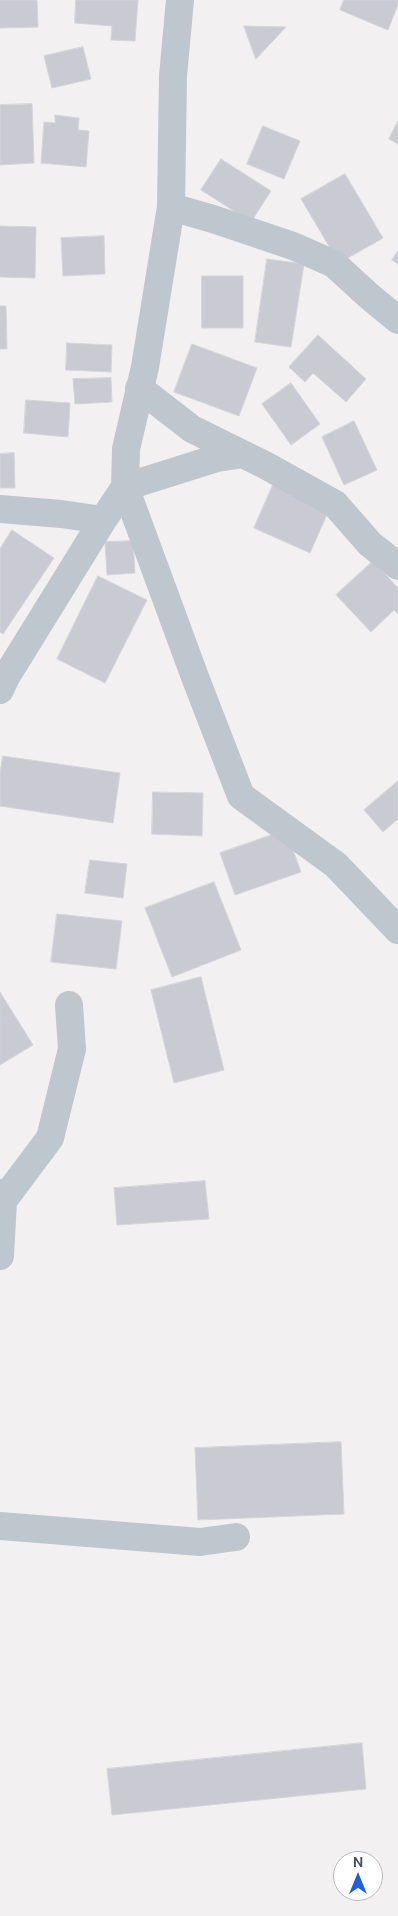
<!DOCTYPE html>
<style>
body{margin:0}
#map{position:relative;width:398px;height:1916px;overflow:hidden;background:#f2f0f0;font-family:"DM Sans",sans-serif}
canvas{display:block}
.north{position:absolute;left:333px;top:1851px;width:50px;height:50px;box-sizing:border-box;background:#fff;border:1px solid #b6b9be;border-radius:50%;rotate:0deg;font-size:14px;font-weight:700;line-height:20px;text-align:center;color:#48515d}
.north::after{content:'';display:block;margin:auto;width:18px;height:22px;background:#1e5fde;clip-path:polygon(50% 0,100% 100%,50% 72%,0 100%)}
</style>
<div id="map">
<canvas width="398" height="1916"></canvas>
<div class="north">N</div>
</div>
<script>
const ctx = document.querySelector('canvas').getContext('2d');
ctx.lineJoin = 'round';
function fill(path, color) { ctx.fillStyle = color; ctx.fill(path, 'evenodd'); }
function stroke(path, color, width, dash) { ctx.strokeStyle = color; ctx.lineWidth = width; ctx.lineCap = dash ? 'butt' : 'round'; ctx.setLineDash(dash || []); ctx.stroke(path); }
const building = new Path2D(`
 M 0,0 L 37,0 L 38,27 L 0,28 Z
 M 76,0 L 138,0 L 135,41 L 111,40 L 112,26 L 75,23 Z
 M 344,0 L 398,0 L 398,4 L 388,30 L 340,10 Z
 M 244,26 L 286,27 L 256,59 Z
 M 83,47 L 91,79 L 52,88 L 44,56 Z
 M 32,104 L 34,163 L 0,165 L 0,105 Z
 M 55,115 L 79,118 L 78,130 L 89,131 L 86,167 L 41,163 L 44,122 L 55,123 Z
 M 398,121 L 398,144 L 389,139 Z
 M 263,126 L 300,141 L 284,179 L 247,164 Z
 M 221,159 L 271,191 L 251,222 L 201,190 Z
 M 345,174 L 383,238 L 339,263 L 301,199 Z
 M 0,226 L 36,227 L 35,278 L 0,277 Z
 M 104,236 L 105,274 L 63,276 L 61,238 Z
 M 398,251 L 398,264 L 392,260 Z
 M 267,259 L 304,264 L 291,347 L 255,342 Z
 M 202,276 L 243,276 L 243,328 L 202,328 Z
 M 0,306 L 6,306 L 7,349 L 0,349 Z
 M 318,335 L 366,379 L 346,402 L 313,373 L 305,382 L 289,367 Z
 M 67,343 L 112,345 L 111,372 L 66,370 Z
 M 192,344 L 257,368 L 239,416 L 174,392 Z
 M 111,378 L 112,402 L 75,404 L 73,379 Z
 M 291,383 L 320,424 L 291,445 L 262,404 Z
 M 26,400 L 70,403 L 68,437 L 24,433 Z
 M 354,421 L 377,470 L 344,485 L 322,437 Z
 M 14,453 L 15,488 L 0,488 L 0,454 Z
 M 273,485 L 329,510 L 310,553 L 254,528 Z
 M 12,530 L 54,558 L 3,634 L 0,632 L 0,549 Z
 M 133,541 L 135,573 L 107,575 L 105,542 Z
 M 373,561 L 398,588 L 398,614 L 394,610 L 371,632 L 336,595 Z
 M 98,576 L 147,600 L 105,683 L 57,659 Z
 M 3,756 L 120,773 L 113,823 L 0,806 L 0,773 Z
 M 398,781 L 398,819 L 383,832 L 364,810 Z
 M 153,792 L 203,793 L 202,836 L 152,834 Z
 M 286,830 L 301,872 L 235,895 L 220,853 Z
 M 90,860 L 127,864 L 123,898 L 85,893 Z
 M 214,882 L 241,950 L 172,977 L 145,908 Z
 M 57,914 L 122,921 L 116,969 L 51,962 Z
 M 201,977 L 224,1070 L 174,1083 L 151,990 Z
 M 0,992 L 33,1045 L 0,1065 Z
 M 205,1181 L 209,1219 L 117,1225 L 114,1188 Z
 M 341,1442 L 344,1514 L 198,1520 L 195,1448 Z
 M 362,1743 L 366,1789 L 112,1815 L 107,1769 Z`);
const street = new Path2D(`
 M 171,207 L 213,219 L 293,246 L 334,264 L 369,296 L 398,320
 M 139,388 L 192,429 L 265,465 L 335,504 L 370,544 L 398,566
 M 243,454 L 217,458 L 125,487 L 195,677 L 241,796 L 336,865 L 398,930
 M 0,509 L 61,514 L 103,520
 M 0,690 L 6,677 L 103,520 L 125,487 L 126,449 L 145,367 L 171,207 L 173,76 L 180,0
 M 0,1193 L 3,1201 L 0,1256
 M 3,1201 L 50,1138 L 72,1049 L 69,1005
 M 0,1526 L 200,1542 L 236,1537`);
fill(building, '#cacbd2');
stroke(building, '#d4d5db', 1);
stroke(street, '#bec6ce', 28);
</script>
